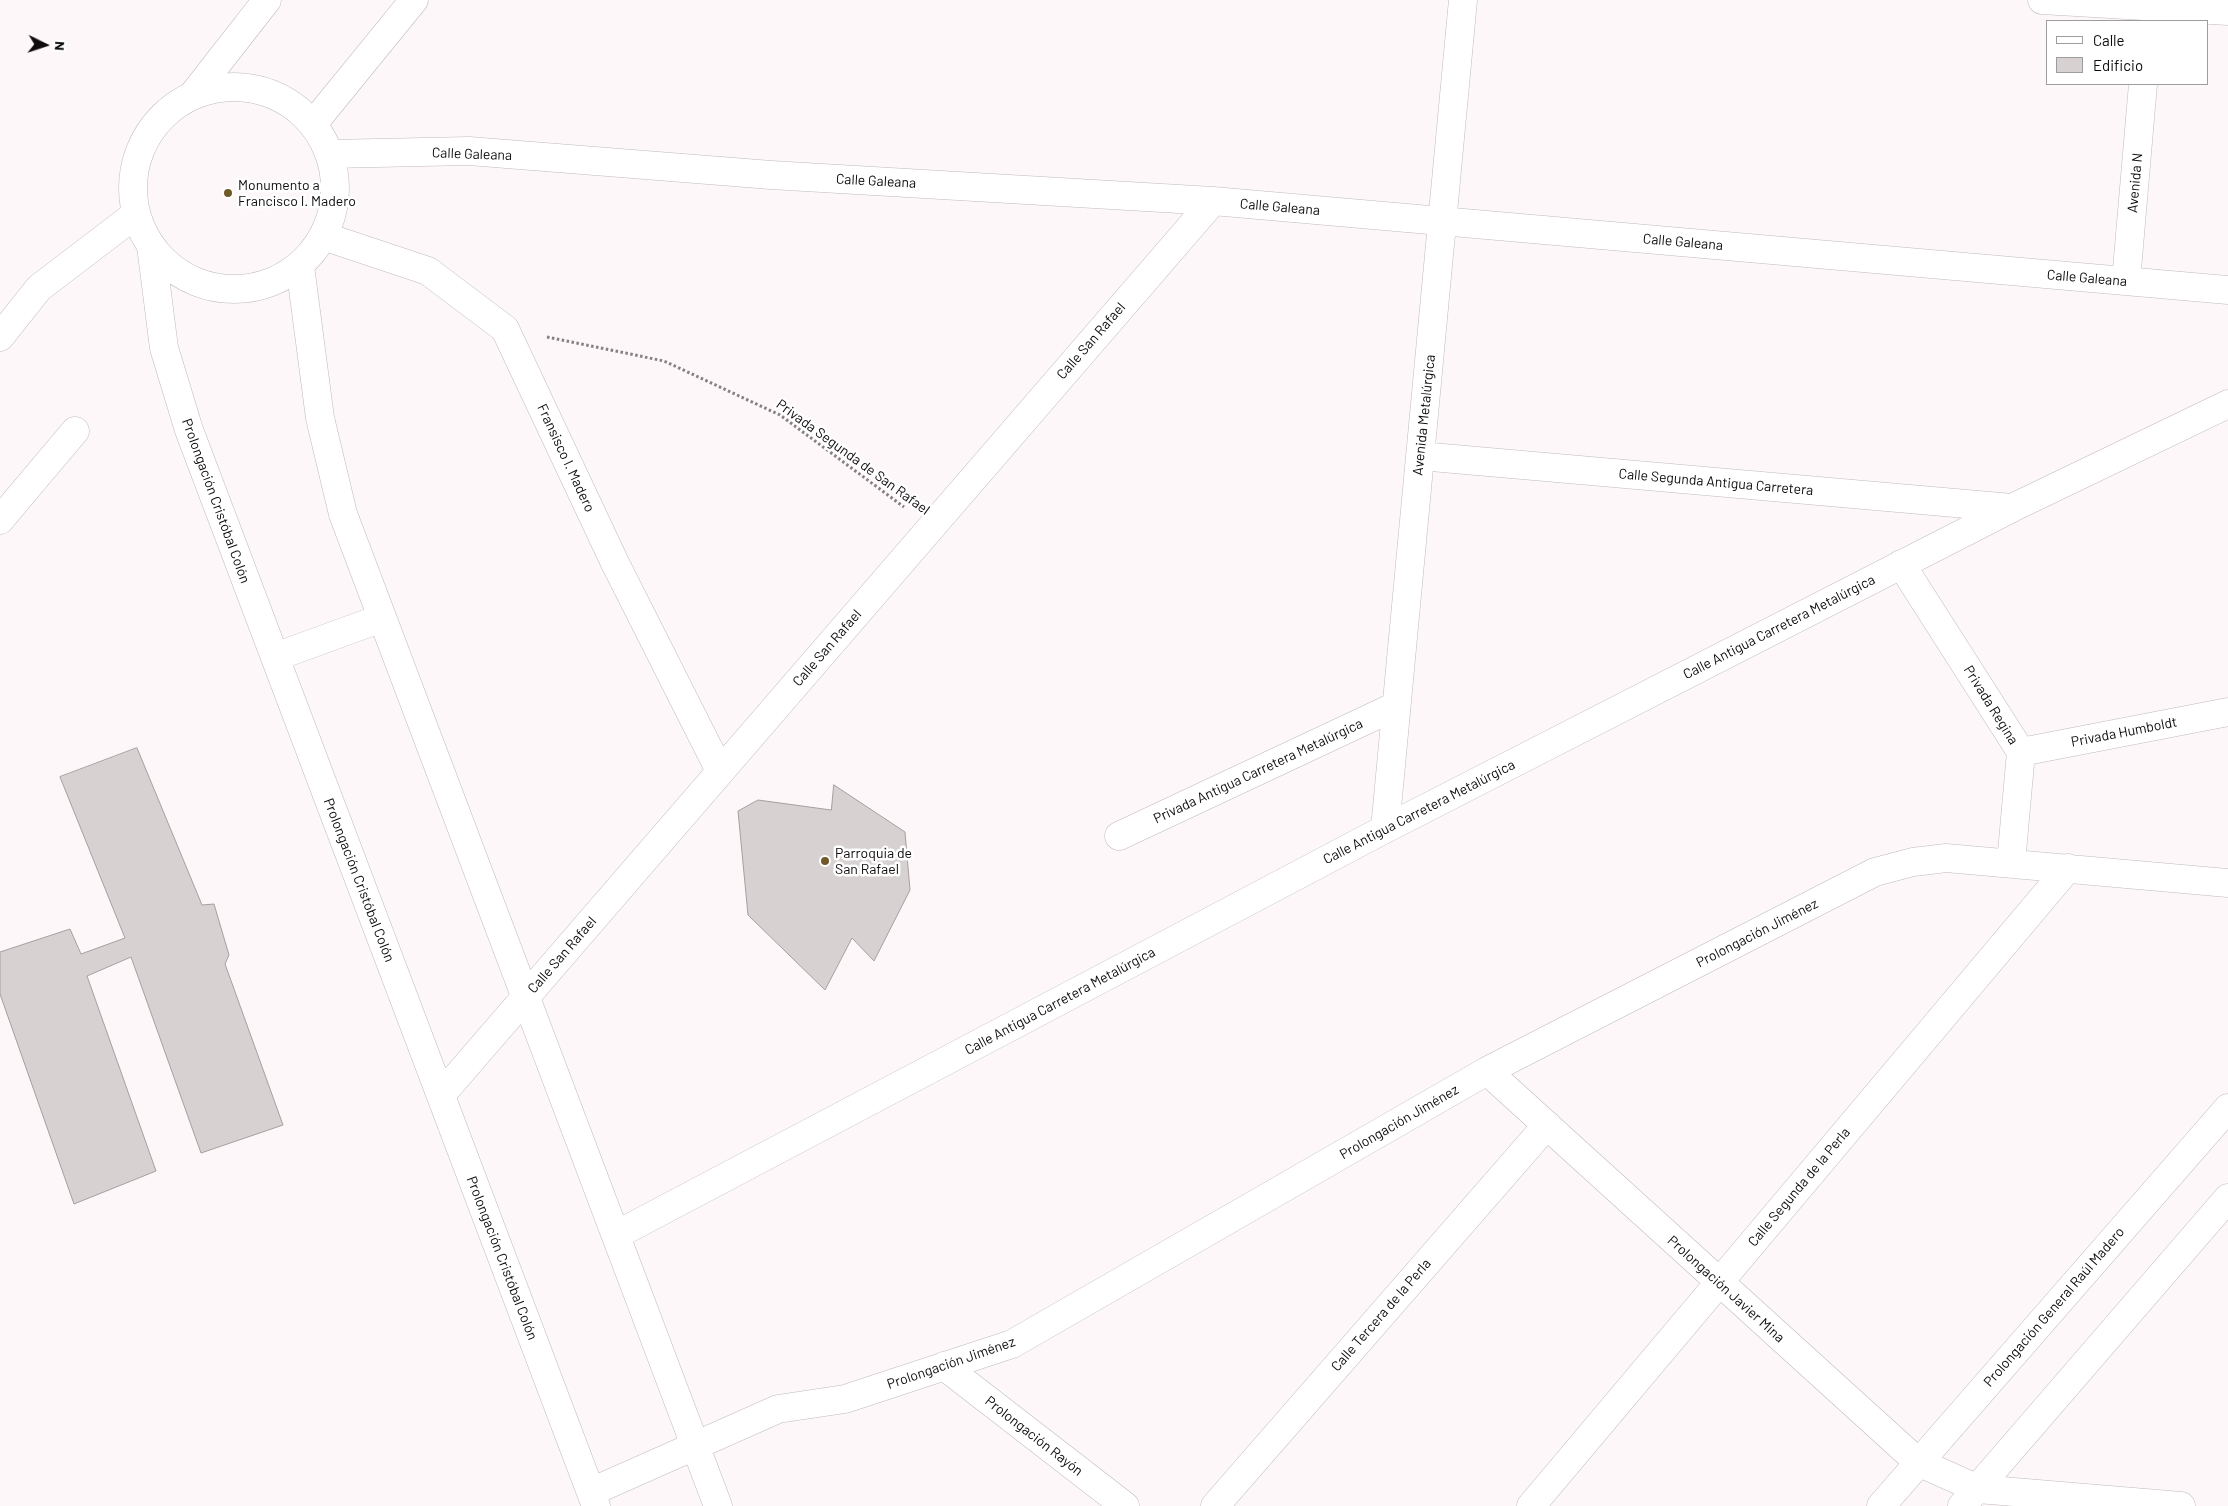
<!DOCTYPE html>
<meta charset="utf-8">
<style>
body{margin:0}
#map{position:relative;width:2228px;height:1506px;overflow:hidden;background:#fdf7f9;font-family:Barlow,sans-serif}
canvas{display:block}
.legend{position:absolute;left:2046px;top:20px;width:162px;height:65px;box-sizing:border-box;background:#fff;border:1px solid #9e9d9d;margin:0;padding:6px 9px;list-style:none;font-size:15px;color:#0d0b0b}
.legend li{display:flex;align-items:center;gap:10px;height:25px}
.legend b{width:25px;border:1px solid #9e9d9d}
.north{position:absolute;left:20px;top:20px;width:50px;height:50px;-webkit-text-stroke:4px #fff;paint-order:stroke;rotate:94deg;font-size:14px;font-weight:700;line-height:20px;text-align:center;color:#0d0b0b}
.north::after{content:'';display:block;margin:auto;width:18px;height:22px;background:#0d0b0b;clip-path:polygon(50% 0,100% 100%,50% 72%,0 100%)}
</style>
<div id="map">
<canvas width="2228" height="1506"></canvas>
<ul class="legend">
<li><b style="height:6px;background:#fff"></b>Calle</li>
<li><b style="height:14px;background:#d7d1d1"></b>Edificio</li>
</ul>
<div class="north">N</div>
</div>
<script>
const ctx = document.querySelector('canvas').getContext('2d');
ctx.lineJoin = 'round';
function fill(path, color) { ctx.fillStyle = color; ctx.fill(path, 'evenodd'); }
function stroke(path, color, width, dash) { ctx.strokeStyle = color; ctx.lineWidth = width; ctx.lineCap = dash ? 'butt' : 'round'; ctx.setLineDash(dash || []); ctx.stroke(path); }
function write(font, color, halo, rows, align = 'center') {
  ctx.font = font + ' Barlow,sans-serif'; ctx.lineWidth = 5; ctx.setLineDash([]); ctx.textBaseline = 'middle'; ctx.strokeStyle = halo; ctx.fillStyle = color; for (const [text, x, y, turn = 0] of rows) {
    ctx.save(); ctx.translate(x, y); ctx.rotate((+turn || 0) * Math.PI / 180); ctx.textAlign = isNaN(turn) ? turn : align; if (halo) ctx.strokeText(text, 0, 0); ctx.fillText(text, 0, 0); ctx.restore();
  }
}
const building = new Path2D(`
 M 137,748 L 202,905 L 214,904 L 229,955 L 225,964 L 283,1125 L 201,1153 L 131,957 L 87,976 L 156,1171 L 74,1204 L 0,994 L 0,952 L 70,929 L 81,954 L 125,938 L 60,777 Z
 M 834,785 L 905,832 L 910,890 L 874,961 L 852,938 L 825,990 L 748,915 L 738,811 L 758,800 L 831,810 Z`);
const path = new Path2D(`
 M 547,337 L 664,361 L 780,415 L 904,507`);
const minor = new Path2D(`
 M 2042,0 L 2228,11
 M133 188a101 101 0 1 1 202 0a101 101 0 1 1-202 0Z
 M 192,96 L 267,0
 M 313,124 L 414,0
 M 330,154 L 469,151 L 771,175 L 1213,201 L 2228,290
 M 323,236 L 428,271 L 505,329 L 615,563 L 720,771
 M 151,246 L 164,348 L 189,430 L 596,1506
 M 300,266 L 320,418 L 343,514 L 718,1506
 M 2126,281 L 2143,84
 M 0,337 L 39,288 L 136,214
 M 1420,456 L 2012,508
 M 0,520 L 75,431
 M 1901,564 L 2021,752 L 2011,863
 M 275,657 L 382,618
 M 2021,752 L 2228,712
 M 1385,829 L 1463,0
 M 1119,836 L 1396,706
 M 1487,1071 L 1918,1462 L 1978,1489 L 2181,1506
 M 441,1095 L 1213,201
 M 616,1235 L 1385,829 L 2012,508 L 2228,404
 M 944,1366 L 1125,1506
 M 591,1492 L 778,1409 L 845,1399 L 1012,1344 L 1487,1071 L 1875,872 L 1913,862 L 1946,858 L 2228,883
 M 1215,1506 L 1547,1125
 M 1531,1506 L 2068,868`);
const major = new Path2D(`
 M 1881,1506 L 2228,1108
 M 1962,1506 L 2228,1198`);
const markers = [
 [228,193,5,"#6f5928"],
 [825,861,5,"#6f5928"]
];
const streetNames = [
 ["Calle Galeana",472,154,2],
 ["Calle Galeana",876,181,3],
 ["Avenida N",2135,183,-85],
 ["Calle Galeana",1280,207,5],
 ["Calle Galeana",1683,242,5],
 ["Calle Galeana",2087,278,5],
 ["Calle San Rafael",1091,341,-49],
 ["Avenida Metalúrgica",1424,415,-84],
 ["Privada Segunda de San Rafael",853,457,36],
 ["Fransisco I. Madero",566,458,65],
 ["Calle Segunda Antigua Carretera",1716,482,5],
 ["Prolongación Cristóbal Colón",216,501,70],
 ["Calle Antigua Carretera Metalúrgica",1779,627,-27],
 ["Calle San Rafael",827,648,-49],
 ["Privada Regina",1991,705,58],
 ["Privada Humboldt",2124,732,-11],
 ["Privada Antigua Carretera Metalúrgica",1258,771,-25],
 ["Calle Antigua Carretera Metalúrgica",1419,812,-27],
 ["Prolongación Cristóbal Colón",359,880,69],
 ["Prolongación Jiménez",1757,933,-27],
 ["Calle San Rafael",562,955,-49],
 ["Calle Antigua Carretera Metalúrgica",1060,1001,-28],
 ["Prolongación Jiménez",1399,1122,-30],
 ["Calle Segunda de la Perla",1799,1187,-50],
 ["Prolongación Cristóbal Colón",502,1258,69],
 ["Prolongación Javier Mina",1726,1289,42],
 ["Prolongación General Raúl Madero",2054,1307,-49],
 ["Calle Tercera de la Perla",1381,1315,-49],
 ["Prolongación Jiménez",951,1363,-19],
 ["Prolongación Rayón",1034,1436,38]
];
const poiNames = [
 ["Monumento a",238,185],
 ["Francisco I. Madero",238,201],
 ["Parroquia de",835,853],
 ["San Rafael",835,869]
];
fill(building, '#d7d1d1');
stroke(building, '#a59f9f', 1);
stroke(minor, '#c0babc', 29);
stroke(major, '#c0babc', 29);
stroke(path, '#858182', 3, [2.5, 2.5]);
stroke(minor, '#fff', 28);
stroke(major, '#fff', 28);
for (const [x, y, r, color] of markers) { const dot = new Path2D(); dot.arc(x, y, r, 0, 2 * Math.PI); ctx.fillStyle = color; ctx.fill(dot); stroke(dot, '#fff', 2); }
write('14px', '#0d0b0b', '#fff', streetNames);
write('14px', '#0d0b0b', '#fff', poiNames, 'left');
</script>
